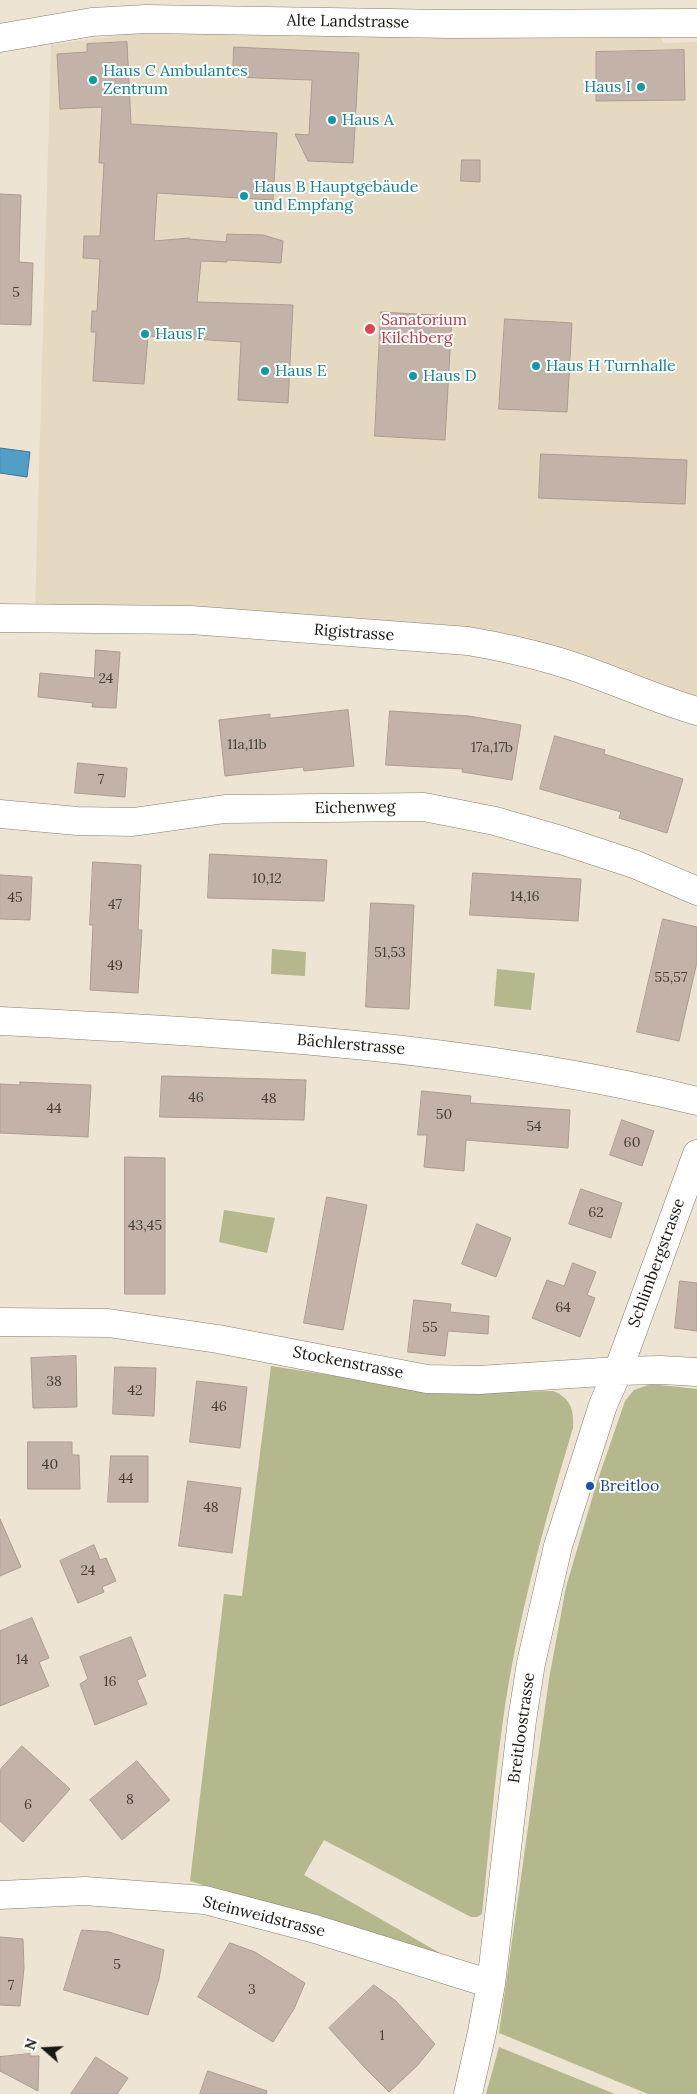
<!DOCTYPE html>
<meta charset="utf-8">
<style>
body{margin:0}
#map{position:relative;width:697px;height:2094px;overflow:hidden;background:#ede4d3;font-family:Lora,serif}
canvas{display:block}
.north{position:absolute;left:20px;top:2024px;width:50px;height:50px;-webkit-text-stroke:4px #fff;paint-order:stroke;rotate:289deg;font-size:14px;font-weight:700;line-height:20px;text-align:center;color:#1a1711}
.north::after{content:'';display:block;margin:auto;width:18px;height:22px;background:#1a1711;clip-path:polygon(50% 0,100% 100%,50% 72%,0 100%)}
</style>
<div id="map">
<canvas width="697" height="2094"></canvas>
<div class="north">N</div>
</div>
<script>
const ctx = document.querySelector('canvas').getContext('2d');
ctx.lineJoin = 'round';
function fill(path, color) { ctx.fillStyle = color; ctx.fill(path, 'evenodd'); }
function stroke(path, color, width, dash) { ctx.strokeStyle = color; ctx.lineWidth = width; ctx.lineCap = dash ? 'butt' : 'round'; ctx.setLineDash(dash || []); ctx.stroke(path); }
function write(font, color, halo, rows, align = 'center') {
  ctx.font = font + ' Lora,serif'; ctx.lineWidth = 4; ctx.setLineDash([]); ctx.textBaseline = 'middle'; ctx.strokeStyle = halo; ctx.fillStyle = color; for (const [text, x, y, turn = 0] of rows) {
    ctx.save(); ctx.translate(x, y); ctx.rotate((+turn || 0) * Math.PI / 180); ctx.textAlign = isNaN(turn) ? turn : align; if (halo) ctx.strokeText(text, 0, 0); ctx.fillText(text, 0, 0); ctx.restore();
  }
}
const built = new Path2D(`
 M 117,30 L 658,34 L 664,43 L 697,42 L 697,704 L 557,655 L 35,613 L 51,45 L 116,36 Z`);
const green = new Path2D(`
 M 272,949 L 306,952 L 305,976 L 271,974 Z
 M 497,969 L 535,973 L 531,1010 L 494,1006 Z
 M 224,1210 L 275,1218 L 267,1253 L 219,1242 Z
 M 271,1366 L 446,1393 L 553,1391 C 571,1398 574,1410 573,1428 C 544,1524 517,1621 503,1720 C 494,1784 489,1849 482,1914 L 477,1917 L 471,1917 L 324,1840 L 304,1875 L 452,1960 L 190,1881 L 224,1594 L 242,1596 Z
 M 651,1384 L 697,1389 L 697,2094 L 648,2094 L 499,2033 L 549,1679 L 566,1587 L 596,1485 L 625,1401 L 634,1390 Z
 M 499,2047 L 615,2094 L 486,2094 Z`);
const water = new Path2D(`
 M 0,448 L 30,452 L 27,477 L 0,473 Z`);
const building = new Path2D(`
 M 127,42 L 131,124 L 277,133 L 273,200 L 157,193 L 154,241 L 190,238 L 189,239 L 226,242 L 227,234 L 263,235 L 283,241 L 281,263 L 227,260 L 227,262 L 201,261 L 197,302 L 293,305 L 288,403 L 238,400 L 241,342 L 148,336 L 144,384 L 93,381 L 96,332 L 91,332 L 92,311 L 97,311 L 100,259 L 83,258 L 84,236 L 100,236 L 104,163 L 99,163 L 102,107 L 60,109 L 57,54 L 87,52 L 87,44 Z
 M 234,47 L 359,53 L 353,163 L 308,161 L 295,134 L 309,135 L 312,80 L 233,77 Z
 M 684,50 L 685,100 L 596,101 L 596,52 Z
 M 462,160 L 480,160 L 480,182 L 461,181 Z
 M 0,194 L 21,195 L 19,262 L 33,263 L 31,325 L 0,324 Z
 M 381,312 L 452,316 L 445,440 L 375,436 Z
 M 505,319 L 572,323 L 567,412 L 499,409 Z
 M 541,454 L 687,460 L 685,504 L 539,498 Z
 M 96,650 L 120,652 L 116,708 L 92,707 L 93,703 L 38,697 L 40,673 L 94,678 Z
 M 348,710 L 354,766 L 304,771 L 303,767 L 225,776 L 219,720 L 270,714 L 270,718 Z
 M 390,711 L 469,716 L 521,725 L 512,780 L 462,772 L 463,769 L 386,765 Z
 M 555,736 L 605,750 L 604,754 L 683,779 L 667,833 L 619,818 L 621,812 L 540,789 Z
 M 78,763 L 127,768 L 125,797 L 75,793 Z
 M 210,854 L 327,860 L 324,901 L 208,898 Z
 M 93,862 L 141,865 L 138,930 L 142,930 L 138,993 L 90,990 L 93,925 L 90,925 Z
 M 473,873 L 581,879 L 578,921 L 470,915 Z
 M 0,875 L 32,877 L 30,920 L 0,919 Z
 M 371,903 L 414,905 L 409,1009 L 366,1007 Z
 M 663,919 L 697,927 L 697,962 L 679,1041 L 637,1032 Z
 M 162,1076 L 306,1080 L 304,1120 L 160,1117 Z
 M 20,1082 L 91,1085 L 88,1137 L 0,1133 L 0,1084 L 20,1085 Z
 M 422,1091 L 471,1096 L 470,1103 L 570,1110 L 568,1148 L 466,1140 L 464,1171 L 424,1167 L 427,1135 L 418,1135 Z
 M 622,1120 L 654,1131 L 642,1166 L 610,1155 Z
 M 125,1157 L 165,1158 L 165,1294 L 125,1294 Z
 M 581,1189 L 622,1203 L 611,1238 L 569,1224 Z
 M 327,1197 L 367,1205 L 343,1330 L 304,1323 Z
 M 477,1224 L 511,1238 L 496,1277 L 462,1264 Z
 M 573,1263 L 596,1272 L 587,1295 L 595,1298 L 580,1337 L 532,1318 L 547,1280 L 564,1286 Z
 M 680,1281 L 697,1283 L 697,1331 L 675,1328 Z
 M 414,1300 L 451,1304 L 450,1312 L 489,1316 L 488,1334 L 448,1331 L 445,1356 L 408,1352 Z
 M 76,1356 L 77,1407 L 33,1408 L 31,1358 Z
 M 115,1367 L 156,1368 L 154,1416 L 113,1414 Z
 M 197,1381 L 247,1387 L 240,1448 L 190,1442 Z
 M 28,1442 L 72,1442 L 72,1455 L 79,1455 L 80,1489 L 28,1489 Z
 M 111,1456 L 148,1456 L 148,1502 L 108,1502 Z
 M 188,1481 L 241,1488 L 232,1553 L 179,1546 Z
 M 0,1519 L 21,1567 L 0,1576 Z
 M 94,1545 L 100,1560 L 106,1558 L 116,1581 L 102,1587 L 104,1592 L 78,1603 L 60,1561 Z
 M 32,1618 L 49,1658 L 39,1662 L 49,1686 L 0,1706 L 0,1631 Z
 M 131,1637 L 146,1676 L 137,1680 L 147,1704 L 95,1725 L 80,1684 L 88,1679 L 80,1657 Z
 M 22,1746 L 70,1789 L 23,1842 L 0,1821 L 0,1770 Z
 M 137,1761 L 170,1800 L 122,1840 L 90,1800 Z
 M 82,1930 L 109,1932 L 164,1950 L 159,1979 L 148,2015 L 64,1990 Z
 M 0,1937 L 23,1939 L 24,1968 L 20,2006 L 0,2005 Z
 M 230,1943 L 255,1952 L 305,1983 L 294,2009 L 273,2042 L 198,1997 Z
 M 374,1985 L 396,2001 L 435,2044 L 417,2066 L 389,2092 L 365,2068 L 329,2028 Z
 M 30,2054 L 30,2056 L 39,2056 L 38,2091 L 0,2071 L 0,2057 Z
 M 96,2057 L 128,2078 L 117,2094 L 71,2094 Z
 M 208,2071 L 267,2091 L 266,2094 L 200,2094 Z`);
const minor = new Path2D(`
 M 0,38 L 92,22 L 146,19 L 449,24 L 697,23
 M 0,618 L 191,620 L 468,641 C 497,646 525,652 553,660 C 602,674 648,697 697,711
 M 0,814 L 77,821 L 133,822 L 225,809 L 424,807 L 495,821 L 564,841 L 634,864 L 697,891
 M 0,1021 C 234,1033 469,1045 697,1101
 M 0,1322 L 108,1323 L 218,1339 L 427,1379 L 479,1380 L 618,1371 L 661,1370 L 697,1372
 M 0,1895 L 85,1891 L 205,1900 L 315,1929 L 491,1984
 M 468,2094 L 482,2032 L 491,1984 L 522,1720 L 531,1663 L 558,1546 L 603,1405 L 618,1371 L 697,1154`);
const markers = [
 [93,80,5,"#0f9aa8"],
 [641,87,5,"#0f9aa8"],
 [332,120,5,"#0f9aa8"],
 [244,196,5,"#0f9aa8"],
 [370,329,6,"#e0444e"],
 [145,334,5,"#0f9aa8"],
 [536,366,5,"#0f9aa8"],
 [265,371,5,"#0f9aa8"],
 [413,376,5,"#0f9aa8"],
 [590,1486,5,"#1a4fb4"]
];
const numberNames = [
 ["5",16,293],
 ["24",106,679],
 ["11a,11b",247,745],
 ["17a,17b",492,748],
 ["7",101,780],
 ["10,12",267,879],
 ["14,16",525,897],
 ["45",15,898],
 ["47",115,905],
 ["51,53",390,953],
 ["49",115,966],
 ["55,57",671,978],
 ["46",196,1098],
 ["48",269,1099],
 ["44",54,1109],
 ["50",444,1115],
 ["54",534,1127],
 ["60",632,1143],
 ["62",596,1213],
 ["43,45",145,1226],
 ["64",563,1308],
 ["55",430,1328],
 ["38",54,1382],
 ["42",135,1391],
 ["46",219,1407],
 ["40",50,1465],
 ["44",126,1479],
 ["48",211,1508],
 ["24",88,1571],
 ["14",22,1660],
 ["16",110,1682],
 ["8",130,1800],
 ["6",28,1805],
 ["5",117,1965],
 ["7",11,1986],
 ["3",252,1990],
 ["1",382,2036]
];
const streetNames = [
 ["Alte Landstrasse",348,22,1],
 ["Rigistrasse",354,633,4],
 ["Eichenweg",355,808,-1],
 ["Bächlerstrasse",351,1045,5],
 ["Schlimbergstrasse",657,1263,-70],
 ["Stockenstrasse",348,1363,11],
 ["Breitloostrasse",522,1728,-82],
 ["Steinweidstrasse",264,1917,14]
];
const cultureNames = [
 ["Haus C Ambulantes",103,71],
 ["Zentrum",103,89],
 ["Haus I",631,87,"right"],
 ["Haus A",342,120],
 ["Haus B Hauptgebäude",254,187],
 ["und Empfang",254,205],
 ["Haus F",155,334],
 ["Haus H Turnhalle",546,366],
 ["Haus E",275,371],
 ["Haus D",423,376]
];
const healthNames = [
 ["Sanatorium",381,320],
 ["Kilchberg",381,338]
];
const transitNames = [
 ["Breitloo",600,1486]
];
fill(built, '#e6d9c1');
fill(green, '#b5b78c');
fill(water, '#519fc6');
stroke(water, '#407690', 1);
fill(building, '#c2b2a7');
stroke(building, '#ac9c91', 1);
stroke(minor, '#877e6f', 29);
stroke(minor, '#fff', 28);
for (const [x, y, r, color] of markers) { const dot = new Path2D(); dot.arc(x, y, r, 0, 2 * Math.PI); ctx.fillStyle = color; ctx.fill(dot); stroke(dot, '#fff', 2); }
write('14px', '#443e36', null, numberNames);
write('16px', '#1a1711', '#fff', streetNames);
write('16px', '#0d838f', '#fff', cultureNames, 'left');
write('16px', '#be3a42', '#fff', healthNames, 'left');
write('16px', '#164399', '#fff', transitNames, 'left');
</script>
